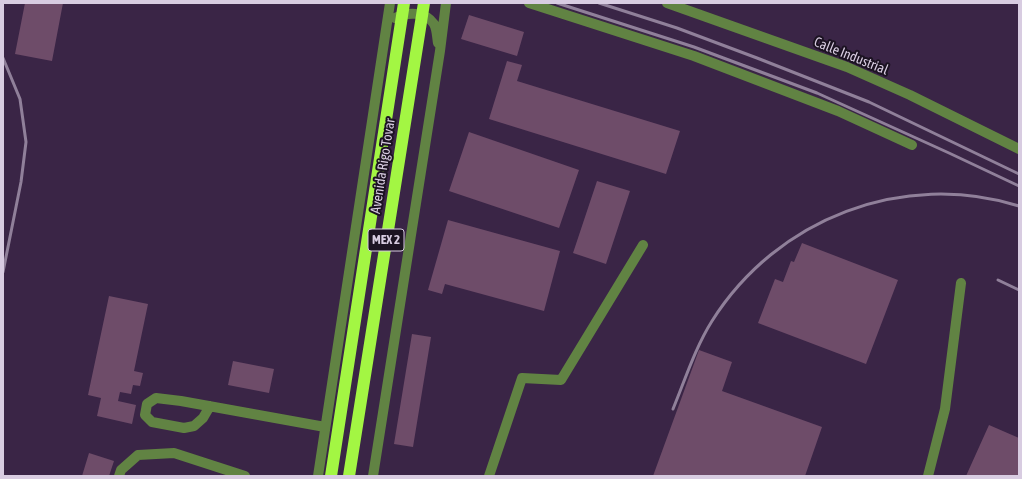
<!DOCTYPE html>
<style>
body{margin:0}
#map{position:relative;width:1022px;height:479px;overflow:hidden;background:#3a2546;font-family:"Asap Condensed",sans-serif}
canvas{display:block}
.frame{position:absolute;inset:0;border:4px solid #d8cce1;pointer-events:none}
</style>
<div id="map">
<canvas width="1022" height="479"></canvas>
<div class="frame"></div>
</div>
<script>
const ctx = document.querySelector('canvas').getContext('2d');
ctx.lineJoin = 'round';
function fill(path, color) { ctx.fillStyle = color; ctx.fill(path, 'evenodd'); }
function stroke(path, color, width, dash) { ctx.strokeStyle = color; ctx.lineWidth = width; ctx.lineCap = dash ? 'butt' : 'round'; ctx.setLineDash(dash || []); ctx.stroke(path); }
function write(font, color, halo, rows, align = 'center') {
  ctx.font = font + ' "Asap Condensed",sans-serif'; ctx.lineWidth = 4; ctx.setLineDash([]); ctx.textBaseline = 'middle'; ctx.strokeStyle = halo; ctx.fillStyle = color; for (const [text, x, y, turn = 0] of rows) {
    ctx.save(); ctx.translate(x, y); ctx.rotate((+turn || 0) * Math.PI / 180); ctx.textAlign = isNaN(turn) ? turn : align; if (halo) ctx.strokeText(text, 0, 0); ctx.fillText(text, 0, 0); ctx.restore();
  }
}
const building = new Path2D(`
 M 25,3 L 63,3 L 52,61 L 15,54 Z
 M 469,15 L 524,32 L 517,56 L 461,39 Z
 M 507,61 L 522,65 L 517,81 L 680,131 L 666,174 L 489,119 Z
 M 469,132 L 579,170 L 559,228 L 449,191 Z
 M 597,181 L 630,191 L 606,264 L 573,253 Z
 M 448,220 L 560,251 L 544,311 L 445,284 L 442,294 L 428,290 Z
 M 802,243 L 898,280 L 866,364 L 758,323 L 775,279 L 783,282 L 791,261 L 794,262 Z
 M 109,296 L 148,304 L 134,371 L 143,373 L 140,386 L 133,385 L 131,394 L 120,392 L 118,401 L 136,405 L 132,424 L 97,416 L 101,398 L 88,395 Z
 M 412,334 L 431,337 L 413,447 L 394,444 Z
 M 699,350 L 732,362 L 722,391 L 822,427 L 805,476 L 653,476 Z
 M 233,361 L 274,369 L 269,393 L 228,385 Z
 M 989,425 L 1019,438 L 1019,476 L 966,476 Z
 M 89,453 L 114,461 L 109,476 L 82,476 Z`);
const minor = new Path2D(`
 M 529,3 L 694,56 L 838,111 L 912,145
 M 667,3 L 847,67 L 910,95 L 1019,149
 M 395,18 C 407,12 425,11 434,24 C 437,29 437,38 438,43
 M 210,406 L 203,418 L 194,426 L 184,428 L 152,422 L 145,415 L 147,404 L 156,398 L 181,401 L 325,427
 M 119,476 L 121,470 L 138,455 L 174,453 L 245,476
 M 318,476 L 390,3
 M 373,476 L 440,51 L 446,3
 M 489,476 L 522,378 L 561,380 L 643,245
 M 928,476 L 945,409 L 961,283`);
const rail = new Path2D(`
 M 557,3 L 694,47 L 817,93 L 949,153 L 1019,186
 M 599,3 L 677,28 L 757,58 L 869,102 L 1019,174
 M 3,58 L 20,99 L 26,142 L 21,182 L 3,272
 M 998,280 L 1019,290
 M 673,409 C 685,380 695,348 712,321 C 777,218 903,170 1019,206`);
const highwayBridge = new Path2D(`
 M 331,476 L 404,3
 M 349,476 L 424,3`);
const shields = [
 [386,240,36]
];
const shieldNames = [
 ["MEX 2",386,240]
];
const streetNames = [
 ["Calle Industrial",851,56,22],
 ["Avenida Rigo Tovar",383,166,-81]
];
fill(building, '#6e4c69');
stroke(minor, '#618343', 10);
stroke(rail, '#90809a', 3);
stroke(highwayBridge, '#a3f643', 12);
for (const [x, y, w] of shields) { const box = new Path2D(); box.roundRect(x - w / 2, y - 11, w, 22, 3); ctx.fillStyle = '#1c1322'; ctx.fill(box); stroke(box, '#d8cce1', 1); }
write('bold 13px', '#d8cce1', null, shieldNames);
write('14px', '#d8cce1', '#1c1322', streetNames);
</script>
